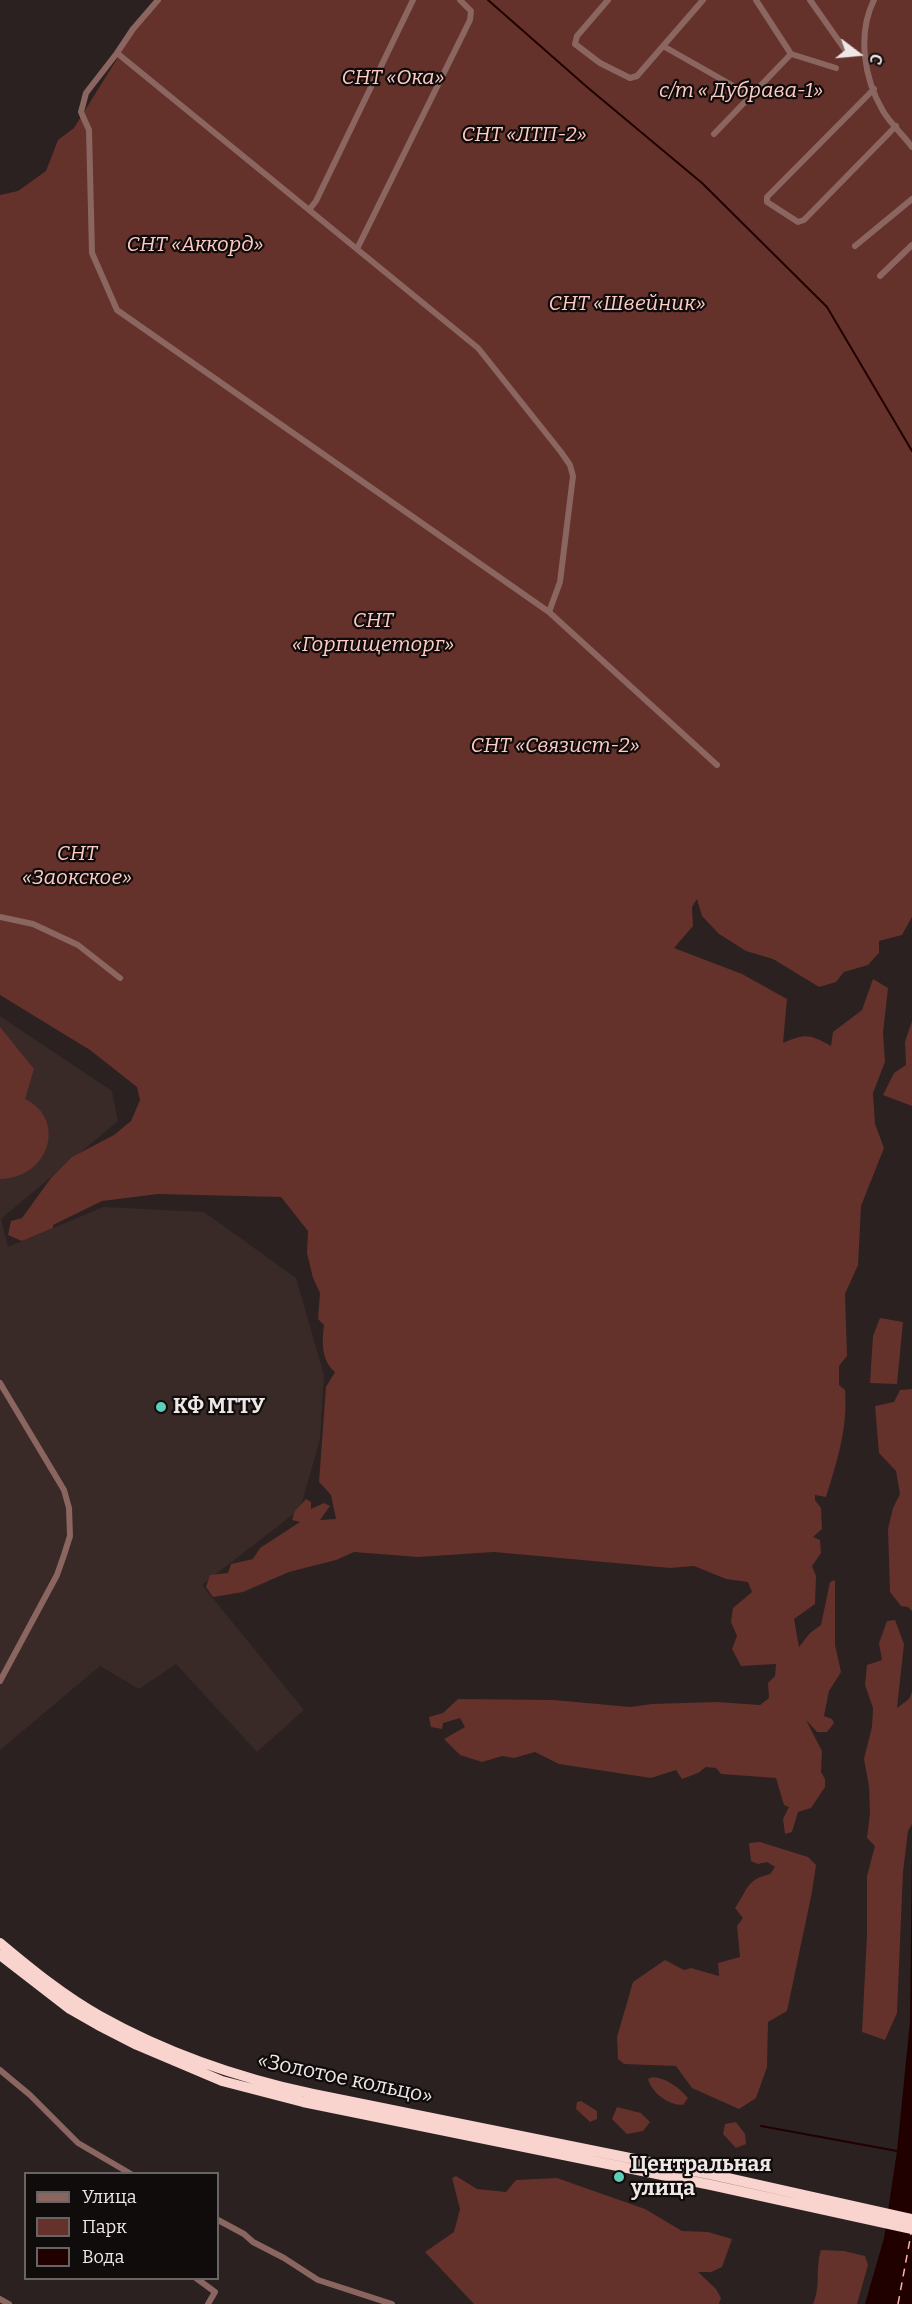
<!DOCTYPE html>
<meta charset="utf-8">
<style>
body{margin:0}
#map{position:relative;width:912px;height:2304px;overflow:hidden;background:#2a2120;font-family:Bitter,serif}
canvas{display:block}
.legend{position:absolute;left:24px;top:2172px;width:195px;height:108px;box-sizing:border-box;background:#0f0c0b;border:2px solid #686463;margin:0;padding:8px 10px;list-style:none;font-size:18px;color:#eee7e6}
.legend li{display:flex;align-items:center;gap:12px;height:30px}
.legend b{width:30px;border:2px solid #686463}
.north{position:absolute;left:828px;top:24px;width:60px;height:60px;-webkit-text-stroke:4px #0f0c0b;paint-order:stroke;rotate:106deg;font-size:16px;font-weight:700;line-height:24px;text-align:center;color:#eee7e6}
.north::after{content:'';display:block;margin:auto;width:21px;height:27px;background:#eee7e6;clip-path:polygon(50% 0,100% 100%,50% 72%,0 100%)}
</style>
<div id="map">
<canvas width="912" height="2304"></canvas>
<ul class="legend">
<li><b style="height:8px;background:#8b6560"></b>Улица</li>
<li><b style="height:16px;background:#65312b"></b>Парк</li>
<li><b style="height:16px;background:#210000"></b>Вода</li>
</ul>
<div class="north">С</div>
</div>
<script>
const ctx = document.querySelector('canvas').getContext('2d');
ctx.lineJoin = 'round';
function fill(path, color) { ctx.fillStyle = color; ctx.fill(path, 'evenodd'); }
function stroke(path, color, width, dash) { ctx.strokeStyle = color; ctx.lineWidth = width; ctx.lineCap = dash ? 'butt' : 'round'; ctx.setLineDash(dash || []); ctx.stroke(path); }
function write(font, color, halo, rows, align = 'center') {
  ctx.font = font + ' Bitter,serif'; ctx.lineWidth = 4.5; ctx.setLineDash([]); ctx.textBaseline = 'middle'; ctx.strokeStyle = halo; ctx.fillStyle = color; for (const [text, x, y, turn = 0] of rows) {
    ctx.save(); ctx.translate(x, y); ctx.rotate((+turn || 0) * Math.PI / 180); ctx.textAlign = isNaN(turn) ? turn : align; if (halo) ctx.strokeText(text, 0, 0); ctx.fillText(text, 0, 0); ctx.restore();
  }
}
const built = new Path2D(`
 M 0,1016 L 112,1091 L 118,1121 L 1,1219 L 8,1247 L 103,1207 L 204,1212 L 296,1278 L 324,1375 L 320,1439 L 300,1509 L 202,1585 L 304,1710 L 257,1752 L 176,1664 L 139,1689 L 100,1666 L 0,1750 Z`);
const green = new Path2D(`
 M 161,0 L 912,0 L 912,917 L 902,935 L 879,941 L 879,953 L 868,965 L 844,972 L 836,982 L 819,987 L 773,959 L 746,951 L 719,934 L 702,916 L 697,899 L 692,907 L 693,926 L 674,948 L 742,974 L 787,999 L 783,1043 C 805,1033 810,1034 831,1046 L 833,1032 L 862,1010 L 873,979 L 888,988 L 883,1033 L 885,1062 L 873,1093 L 875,1124 L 884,1148 L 861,1206 L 858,1265 L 845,1294 L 847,1356 L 839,1366 L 839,1385 L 845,1390 C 848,1428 837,1462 826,1497 L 815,1495 L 815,1500 L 821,1508 L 822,1529 L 813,1537 L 820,1540 L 821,1553 L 812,1566 L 816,1576 L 815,1604 L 794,1619 L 799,1647 L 810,1633 L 821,1625 L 830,1582 L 835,1580 L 835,1645 L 841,1672 L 829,1691 L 824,1716 L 832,1719 L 834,1723 L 827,1732 L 817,1732 L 806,1720 L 822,1751 L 821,1772 L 825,1779 L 825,1787 L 811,1808 L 798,1812 L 792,1832 L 785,1834 L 783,1819 L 789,1807 L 784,1805 L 776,1778 L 721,1774 L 716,1768 L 706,1767 L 698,1773 L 682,1779 L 676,1770 L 651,1778 L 559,1764 L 535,1752 L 514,1758 L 502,1756 L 482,1762 L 460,1755 L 444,1739 L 465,1727 L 460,1718 L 443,1723 L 442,1729 L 431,1727 L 429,1717 L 443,1713 L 458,1699 L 554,1700 L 630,1707 L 652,1704 L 717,1702 L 760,1705 L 769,1698 L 768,1683 L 775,1676 L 776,1664 L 741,1666 L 732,1649 L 737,1636 L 731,1622 L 733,1608 L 752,1592 L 748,1582 L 726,1579 L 694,1566 L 670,1568 L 494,1552 L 418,1557 L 354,1552 L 336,1560 L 289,1572 L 243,1592 L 213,1597 L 206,1587 L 210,1575 L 228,1573 L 231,1564 L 253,1559 L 260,1548 L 300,1522 L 292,1520 L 295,1511 L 306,1499 L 311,1502 L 311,1509 L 324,1503 L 330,1506 L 320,1520 L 336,1519 L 331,1495 L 319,1482 L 326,1387 L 335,1372 C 321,1360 322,1342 324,1325 L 318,1319 L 320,1293 L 313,1278 L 307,1253 L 308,1231 L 281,1197 L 158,1194 L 102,1201 L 53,1225 L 53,1228 L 22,1241 L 8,1235 L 11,1221 L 22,1218 L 51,1178 L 72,1157 L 114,1135 L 131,1121 L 140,1100 L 137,1087 L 90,1050 L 0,995 L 0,195 L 18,191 L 46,171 L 58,140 L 74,128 L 133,33 Z
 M 912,1021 L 912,1106 L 883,1095 L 894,1073 L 906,1065 L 905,1042 Z
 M 0,1027 L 34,1069 L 25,1099 C 67,1119 50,1178 0,1179 Z
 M 880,1318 L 903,1322 L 897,1384 L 870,1383 L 873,1336 Z
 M 912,1389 L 912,1611 L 908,1607 L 901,1606 L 890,1592 L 888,1529 L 893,1508 L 900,1494 L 896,1471 L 879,1453 L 875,1406 L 894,1402 L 900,1390 Z
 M 895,1620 L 904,1644 L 897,1708 L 909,1699 L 912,1692 L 912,1824 L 908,1831 L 903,1872 L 897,2013 L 885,2040 L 862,2032 L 867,1935 L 867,1876 L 875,1846 L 867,1838 L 870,1813 L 869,1786 L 864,1759 L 872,1727 L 873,1708 L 865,1685 L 867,1665 L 882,1660 L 879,1643 L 887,1621 Z
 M 760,1842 L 808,1857 L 816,1865 L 812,1892 L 787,2011 L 768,2022 L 767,2067 L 756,2098 L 739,2109 L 692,2088 L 676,2066 L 624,2064 L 618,2059 L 617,2037 L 633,1982 L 665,1960 L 684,1970 L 691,1968 L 719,1976 L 718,1963 L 740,1957 L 737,1926 L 743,1918 L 735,1908 C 748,1890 745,1880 770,1874 L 775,1867 L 767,1862 L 758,1864 L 751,1861 L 749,1843 Z
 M 653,2077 C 668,2079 678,2087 688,2098 L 683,2105 C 668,2105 652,2093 648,2079 Z
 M 581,2101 L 597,2111 L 597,2119 L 590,2122 L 576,2109 L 577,2102 Z
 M 617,2107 L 641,2113 L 650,2122 L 643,2131 L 627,2134 L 612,2119 Z
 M 736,2122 L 745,2134 L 746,2144 L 736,2148 L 723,2134 L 725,2124 Z
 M 456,2176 L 477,2189 L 506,2192 L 516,2180 L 557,2178 L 645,2209 L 682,2231 L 708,2232 L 732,2239 L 722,2267 L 711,2272 L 698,2272 L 716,2289 L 721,2298 L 719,2304 L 474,2304 L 425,2252 L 454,2232 L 460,2209 L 452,2178 Z
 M 821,2250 L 844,2251 L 865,2256 L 868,2265 L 857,2304 L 813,2304 C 821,2287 815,2268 821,2250 Z`);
const water = new Path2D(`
 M 912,1852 L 912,2304 L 865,2304 L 884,2238 L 897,2151 L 910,2021 Z`);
const stream = new Path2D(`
 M 488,0 L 587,87 L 702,183 L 827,307 L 912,451
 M 761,2126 L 897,2151`);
const ferry = new Path2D(`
 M 898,2304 L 911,2234`);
const street = new Path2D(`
 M 158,0 L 133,29 L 117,53 L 478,348 L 561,452 L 570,465 L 573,476 L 560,582 L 549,612
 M 608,0 L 577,36 L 575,44 L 600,63 L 630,78 L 637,76 L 703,0
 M 756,0 L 791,54 L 836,68
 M 810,0 L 848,54
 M 874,0 C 857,34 864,79 883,111 C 890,123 903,135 912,147
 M 663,46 L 751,96
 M 117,53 L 86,93 L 81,112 L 89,130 L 92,253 L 117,310 L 549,612 L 717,765
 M 874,89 L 767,197 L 767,202 L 798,222 L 804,220 L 896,126
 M 714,134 L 791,54
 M 309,210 L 316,201 L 413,0
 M 855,246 L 912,199
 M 357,249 L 470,20 L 471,11 L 460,0
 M 880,276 L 912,245
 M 0,917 L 33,924 L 78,945 L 120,978
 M 0,1383 L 64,1490 L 69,1508 L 70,1536 L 64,1555 L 57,1575 L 0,1681
 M 0,2070 L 30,2095 L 78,2143 L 131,2174
 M 218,2220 L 244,2234 L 253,2242 L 284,2258 L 318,2280 L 392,2304
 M 196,2278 L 215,2292 L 208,2304
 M 0,2299 L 9,2304`);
const highway = new Path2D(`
 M 0,1943 C 31,1969 64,1996 100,2016 C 166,2053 239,2078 313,2094 L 714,2175 L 912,2219
 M 0,1955 L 70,2009 L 98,2025 L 137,2045 L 222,2081 L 303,2102 L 711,2185 L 912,2229`);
const markers = [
 [161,1407,6,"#5eceb8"],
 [619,2177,6,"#5eceb8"]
];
const parkNames = [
 ["СНТ «Ока»",393,78],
 ["с/т « Дубрава-1»",741,91],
 ["СНТ «ЛТП-2»",524,135],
 ["СНТ «Аккорд»",195,245],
 ["СНТ «Швейник»",627,304],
 ["СНТ",373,621],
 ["«Горпищеторг»",373,645],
 ["СНТ «Связист-2»",555,746],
 ["СНТ",77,854],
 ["«Заокское»",77,878]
];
const poiNames = [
 ["КФ МГТУ",173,1407],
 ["Центральная",631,2165],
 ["улица",631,2189]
];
const streetNames = [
 ["«Золотое кольцо»",345,2079,12]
];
fill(built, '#392a27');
fill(green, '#65312b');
fill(water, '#210000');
stroke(stream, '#210000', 2);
stroke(ferry, '#fcb5ab', 1.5, [8, 6]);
stroke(street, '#8b6560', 6);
stroke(highway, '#f9d3cd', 10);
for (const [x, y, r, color] of markers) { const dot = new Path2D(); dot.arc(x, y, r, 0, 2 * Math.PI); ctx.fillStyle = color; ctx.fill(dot); stroke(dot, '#0f0c0b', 2); }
write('italic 21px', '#fdccc5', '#0f0c0b', parkNames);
write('bold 21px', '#eee7e6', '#0f0c0b', poiNames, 'left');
write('21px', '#eee7e6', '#0f0c0b', streetNames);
</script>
